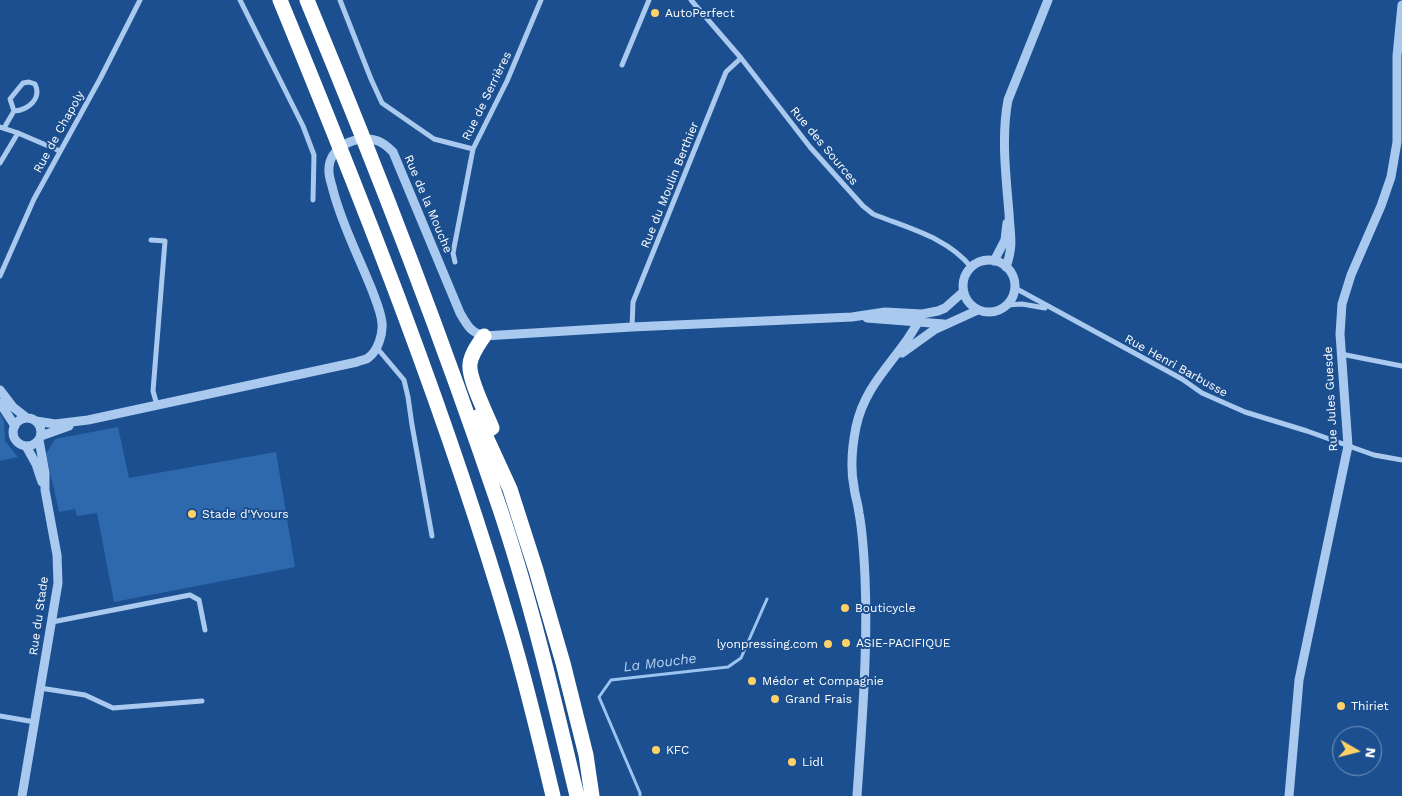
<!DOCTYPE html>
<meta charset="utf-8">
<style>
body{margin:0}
#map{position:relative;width:1402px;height:796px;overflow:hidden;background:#1b4f8f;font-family:"Work Sans",sans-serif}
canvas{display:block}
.north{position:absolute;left:1332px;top:726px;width:50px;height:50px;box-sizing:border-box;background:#1b4f8f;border:1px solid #7695bc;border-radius:50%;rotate:98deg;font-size:14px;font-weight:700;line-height:20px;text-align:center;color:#fff}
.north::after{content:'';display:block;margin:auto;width:18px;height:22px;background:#ffd166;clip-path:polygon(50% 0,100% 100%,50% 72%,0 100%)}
</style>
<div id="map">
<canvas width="1402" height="796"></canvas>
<div class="north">N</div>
</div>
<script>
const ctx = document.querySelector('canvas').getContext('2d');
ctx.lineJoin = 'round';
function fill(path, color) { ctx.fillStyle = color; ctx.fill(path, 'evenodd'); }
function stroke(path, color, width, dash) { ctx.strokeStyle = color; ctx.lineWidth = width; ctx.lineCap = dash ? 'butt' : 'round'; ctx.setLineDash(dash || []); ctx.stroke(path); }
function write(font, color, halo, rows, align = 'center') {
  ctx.font = font + ' "Work Sans",sans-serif'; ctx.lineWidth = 4; ctx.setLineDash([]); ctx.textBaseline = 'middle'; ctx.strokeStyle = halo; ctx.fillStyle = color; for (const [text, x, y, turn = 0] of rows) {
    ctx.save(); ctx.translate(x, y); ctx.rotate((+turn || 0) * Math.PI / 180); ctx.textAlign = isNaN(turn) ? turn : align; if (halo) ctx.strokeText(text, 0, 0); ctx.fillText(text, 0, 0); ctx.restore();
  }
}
const green = new Path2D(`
 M 0,414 L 4,421 L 5,441 L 18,457 L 0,461 Z
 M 118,427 L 129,478 L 276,452 L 295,567 L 114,602 L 97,513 L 77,516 L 75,509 L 59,512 L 46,454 L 55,439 Z`);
const stream = new Path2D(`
 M 640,796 L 640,793 L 599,697 L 611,680 L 728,667 L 741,658 L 767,599`);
const minor = new Path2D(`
 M 240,0 L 303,126 L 314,155 L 313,200
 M 340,0 L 371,79 L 382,103 L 434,139 L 473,149
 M 691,0 L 741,58 L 810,147 L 863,206 L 873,214 C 907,228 947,237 971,267
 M 622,65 L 649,0
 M 0,127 L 18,133 L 60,151
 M 4,128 L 14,111 C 28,110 42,99 35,84 L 29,82 L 23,83 L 10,99 L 14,111
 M 0,163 L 18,133
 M 151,240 L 165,241 L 153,391 L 157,405
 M 455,262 L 453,253 L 473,149 L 507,81 L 541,0
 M 0,276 L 34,199 L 100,79 L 140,0
 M 1015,288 L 1182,379 L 1202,393 L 1245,412 L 1307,431 L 1374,455 L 1402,460
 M 1007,305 L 1022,304 L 1045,308
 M 632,327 L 633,302 L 726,72 L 741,58
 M 377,348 L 404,380 L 408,397 L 412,425 L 432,536
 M 1341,354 L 1402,366
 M 52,622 L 190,595 L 199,600 L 205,630
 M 40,688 L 85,695 L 113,708 L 202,701
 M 0,716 L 35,722`);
const tertiary = new Path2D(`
 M963 286a26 26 0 1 1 52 0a26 26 0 1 1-52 0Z
 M 994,261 L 1005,240 L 1007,223
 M 1006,267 C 1014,245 1010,235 1009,213 C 1006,176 1001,137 1008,100 L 1048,0
 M 867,318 L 944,324
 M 902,353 L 934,330 L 978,310
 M 0,390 L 13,407 L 27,418
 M 0,403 L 15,426
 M13 432a14 14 0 1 1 28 0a14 14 0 1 1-28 0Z
 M 36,421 L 55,424 L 88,420 L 357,362 C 361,360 366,360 368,358 C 378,351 383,334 382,323 C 381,312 376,301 372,290 C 359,257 342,225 333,190 C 332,185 329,178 329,172 C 327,147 358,133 378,141 C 384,143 389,148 393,152 L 460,313 C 467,325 470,332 484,336 L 632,327 L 852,317 L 885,312 L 922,314 L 938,311 L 945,308 L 963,292
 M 41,436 L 69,426
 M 26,446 L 36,464 L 42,482
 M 22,796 L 58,583 L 57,555 L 45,490 L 45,473 L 39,440
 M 857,796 C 862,723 868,650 865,577 C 864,556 863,534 859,513 C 858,504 855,496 854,487 C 850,467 852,447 856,427 C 866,379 903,356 922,314
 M 1289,796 L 1299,680 L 1348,446 L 1340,334 L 1342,304 L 1351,275 L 1381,206 L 1391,177 L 1397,142 L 1397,56 L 1402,5`);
const motorway = new Path2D(`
 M 280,0 C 365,207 448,417 511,632 C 527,686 540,741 553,796
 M 307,0 C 376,166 441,335 499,506 C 531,601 554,699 577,796
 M 484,336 C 478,345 471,354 470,364 C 468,378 486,413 492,428
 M 477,417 L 510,489 L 536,570 L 563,663 L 586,755 L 592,796`);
const markers = [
 [655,13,5,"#ffd166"],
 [192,514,5,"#ffd166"],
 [845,608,5,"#ffd166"],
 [846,643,5,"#ffd166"],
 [828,644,5,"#ffd166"],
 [752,681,5,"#ffd166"],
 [775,699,5,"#ffd166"],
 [1341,706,5,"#ffd166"],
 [656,750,5,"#ffd166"],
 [792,762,5,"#ffd166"]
];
const poiNames = [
 ["AutoPerfect",665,13],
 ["Stade d'Yvours",202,514],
 ["Bouticycle",855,608],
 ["ASIE-PACIFIQUE",856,643],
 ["lyonpressing.com",818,644,"right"],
 ["Médor et Compagnie",762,681],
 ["Grand Frais",785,699],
 ["Thiriet",1351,706],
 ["KFC",666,750],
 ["Lidl",802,762]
];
const streetNames = [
 ["Rue de Serrières",487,96,-64],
 ["Rue de Chapoly",59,132,-61],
 ["Rue des Sources",824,146,50],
 ["Rue du Moulin Berthier",670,185,-68],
 ["Rue de la Mouche",428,204,67],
 ["Rue Henri Barbusse",1176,366,29],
 ["Rue Jules Guesde",1331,399,-93],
 ["Rue du Stade",39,616,-82]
];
const waterNames = [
 ["La Mouche",660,663,-7]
];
fill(green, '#2e69ad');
stroke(stream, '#9cc4f0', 3);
stroke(minor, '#a9c9ee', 5);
stroke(tertiary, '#a9c9ee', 9);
stroke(motorway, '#fff', 15);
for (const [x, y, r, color] of markers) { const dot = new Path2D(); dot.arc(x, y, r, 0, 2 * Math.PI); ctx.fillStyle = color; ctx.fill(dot); stroke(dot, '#1b4f8f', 2); }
write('12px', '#fff', '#1b4f8f', poiNames, 'left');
write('12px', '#fff', '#1b4f8f', streetNames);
write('italic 14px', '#b5d3f5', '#1b4f8f', waterNames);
</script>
